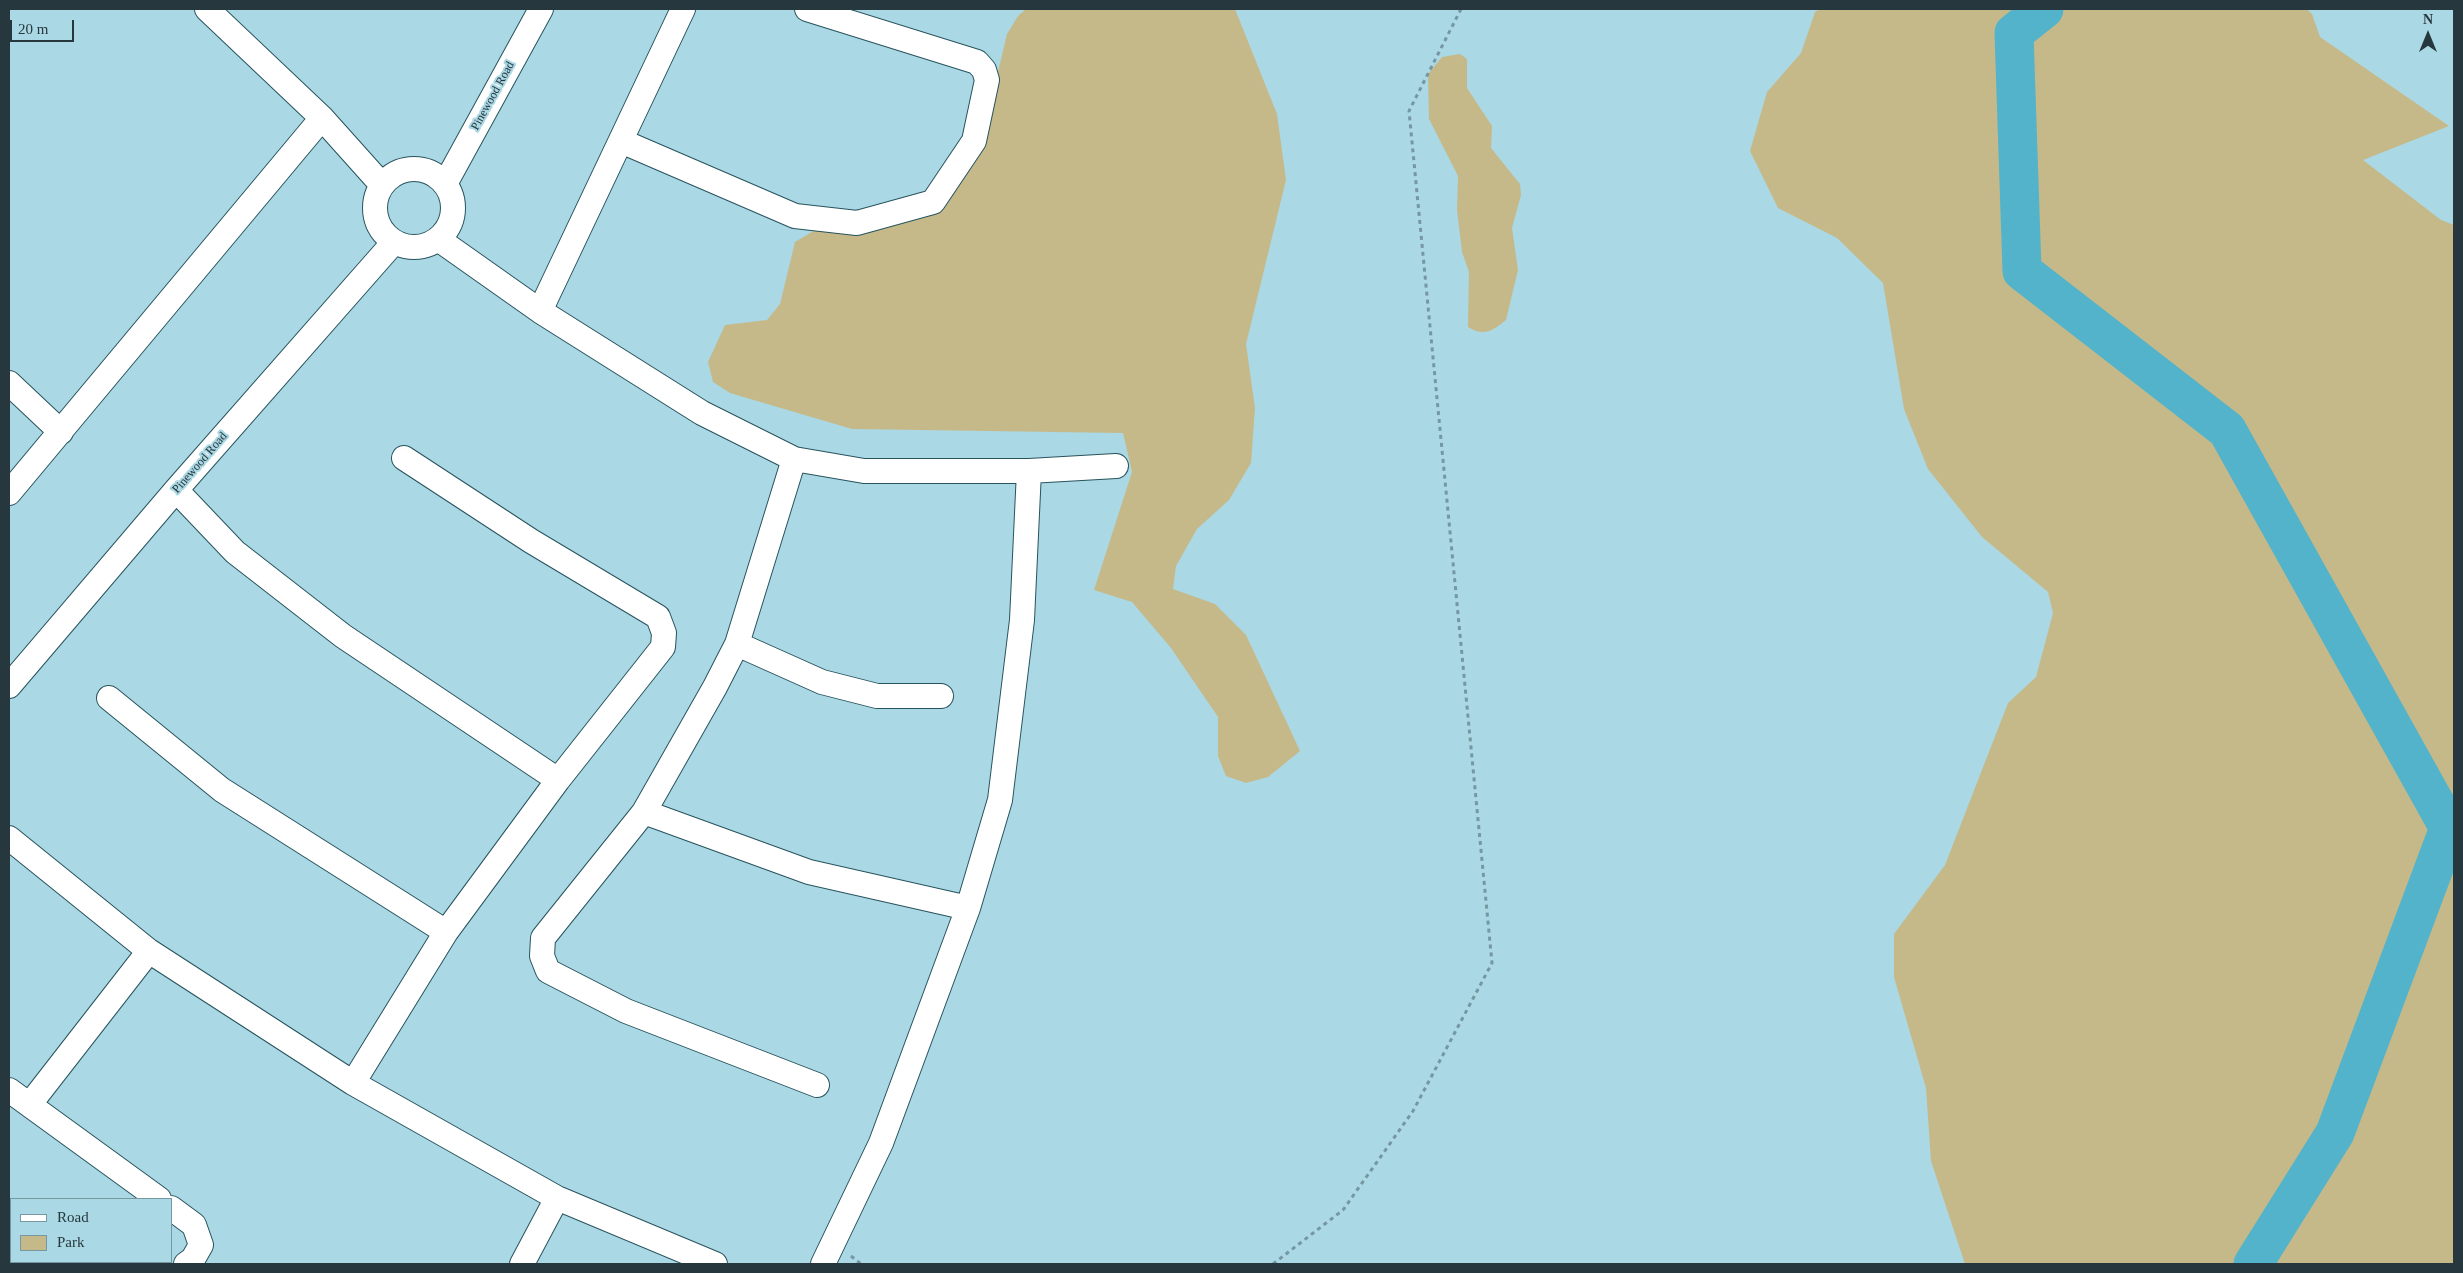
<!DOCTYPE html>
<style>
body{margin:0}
#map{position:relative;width:2463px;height:1273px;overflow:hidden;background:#aad8e4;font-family:Georgia,serif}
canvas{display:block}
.frame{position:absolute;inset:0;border:10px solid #26383d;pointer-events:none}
.legend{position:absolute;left:10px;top:1198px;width:162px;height:65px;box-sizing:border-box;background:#aad8e4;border:1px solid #7598a1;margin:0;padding:6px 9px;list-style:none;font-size:15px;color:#26383d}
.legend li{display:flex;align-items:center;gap:10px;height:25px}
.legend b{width:25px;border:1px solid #7598a1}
.north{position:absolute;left:2403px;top:10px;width:50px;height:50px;-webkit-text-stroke:4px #aad8e4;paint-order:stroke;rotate:0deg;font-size:14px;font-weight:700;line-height:20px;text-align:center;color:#26383d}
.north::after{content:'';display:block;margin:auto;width:18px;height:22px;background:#26383d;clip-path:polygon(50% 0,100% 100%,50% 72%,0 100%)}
.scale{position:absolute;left:10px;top:20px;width:64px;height:22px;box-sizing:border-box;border:2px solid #26383d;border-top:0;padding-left:6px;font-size:15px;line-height:18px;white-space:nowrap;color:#26383d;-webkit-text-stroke:4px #aad8e4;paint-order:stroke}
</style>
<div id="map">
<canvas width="2463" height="1273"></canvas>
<div class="frame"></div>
<ul class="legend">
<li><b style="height:6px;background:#fff"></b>Road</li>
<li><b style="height:14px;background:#c6b989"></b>Park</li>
</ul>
<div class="north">N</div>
<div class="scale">20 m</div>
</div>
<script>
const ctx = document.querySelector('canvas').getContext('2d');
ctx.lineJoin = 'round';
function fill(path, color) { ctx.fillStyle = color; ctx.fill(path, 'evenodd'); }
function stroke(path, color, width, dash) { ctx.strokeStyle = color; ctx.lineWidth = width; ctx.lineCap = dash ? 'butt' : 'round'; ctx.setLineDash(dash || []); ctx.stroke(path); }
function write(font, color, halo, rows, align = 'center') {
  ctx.font = font + ' Georgia,serif'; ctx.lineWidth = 4; ctx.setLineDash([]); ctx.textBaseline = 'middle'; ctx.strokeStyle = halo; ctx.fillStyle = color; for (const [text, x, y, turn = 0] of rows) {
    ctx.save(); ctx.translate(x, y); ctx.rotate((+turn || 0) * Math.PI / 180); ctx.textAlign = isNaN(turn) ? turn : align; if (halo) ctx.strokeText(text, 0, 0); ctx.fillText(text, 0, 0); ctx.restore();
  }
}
const green = new Path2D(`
 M 1026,9 L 1235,9 L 1277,114 L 1286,180 L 1246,344 L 1255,408 L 1251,463 L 1229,500 L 1197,529 L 1176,566 L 1173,589 L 1215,604 L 1246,635 L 1300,751 L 1268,777 L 1246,783 L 1226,776 L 1218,756 L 1218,717 L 1171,648 L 1132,602 L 1094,590 L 1132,472 L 1123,433 L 852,429 L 730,393 L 713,382 L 708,362 L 725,325 L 767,320 L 780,304 L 795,242 L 827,223 L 932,203 L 982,139 L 1007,34 L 1018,16 Z
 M 1820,9 L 2307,9 L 2312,14 L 2320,37 L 2449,126 L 2363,160 L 2441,220 L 2454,225 L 2454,1264 L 1965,1264 L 1931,1161 L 1926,1088 L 1894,977 L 1894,934 L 1945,865 L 2008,703 L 2036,677 L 2053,613 L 2048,592 L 1982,537 L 1928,469 L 1904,409 L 1883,283 L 1837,238 L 1778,208 L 1750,151 L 1767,92 L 1801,53 L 1815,12 Z
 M 1460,54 L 1467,59 L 1467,88 L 1492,126 L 1491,148 L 1520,184 L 1521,195 L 1512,228 L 1518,270 L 1506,320 C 1492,331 1484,337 1468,327 L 1469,272 L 1462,252 L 1457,210 L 1458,176 L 1429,119 L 1428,74 L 1442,57 Z`);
const river = new Path2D(`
 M 2044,9 L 2014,33 L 2022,271 L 2227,430 L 2449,828 L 2335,1133 L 2253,1264`);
const path = new Path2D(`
 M 851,1256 L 861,1264
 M 1273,1264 L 1343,1210 L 1413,1111 L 1492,963 L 1409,111 L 1461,9`);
const street = new Path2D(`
 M 207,9 L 322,118 L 382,185
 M 621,141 L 795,216 L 857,223 L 933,202 L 974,141 L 987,80 L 984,70 L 977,62 L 807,9
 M375 208a39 39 0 1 1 78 0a39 39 0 1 1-78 0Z
 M 445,184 L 541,9
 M 438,239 L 540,311 L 702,413 L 794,459 L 864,471 L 1029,471 L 1116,466
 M 540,311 L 683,9
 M 9,383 L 61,432
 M 794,459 L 737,644 L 715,687 L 644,812 L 543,938 L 542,956 L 548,971 L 626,1011 L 817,1085
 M 176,490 L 235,552 L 343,636 L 558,780
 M 9,493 L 322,118
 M 737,644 L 822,682 L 877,696 L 941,696
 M 9,686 L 176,490 L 394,242
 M 109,698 L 222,790 L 446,932
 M 644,812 L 809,872 L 968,908
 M 9,838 L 149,951 L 353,1083 L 557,1198 L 715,1264
 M 353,1083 L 446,932 L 558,780 L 663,647 L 664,633 L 658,617 L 531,541 L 404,458
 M 9,1090 L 159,1199
 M 30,1104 L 149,951
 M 171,1208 L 194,1225 L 201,1245 L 193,1259 L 186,1264
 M 522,1264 L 557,1198
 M 823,1264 L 881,1143 L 968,908 L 1000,800 L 1022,620 L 1029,471`);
const streetNames = [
 ["Pinewood Road",493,96,-61],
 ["Pinewood Road",200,463,-49]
];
fill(green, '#c6b989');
stroke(river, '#52b3ca', 39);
stroke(street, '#27535d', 26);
stroke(path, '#7597a1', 3, [4, 4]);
stroke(street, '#fff', 24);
write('12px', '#26383d', '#aad8e4', streetNames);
</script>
